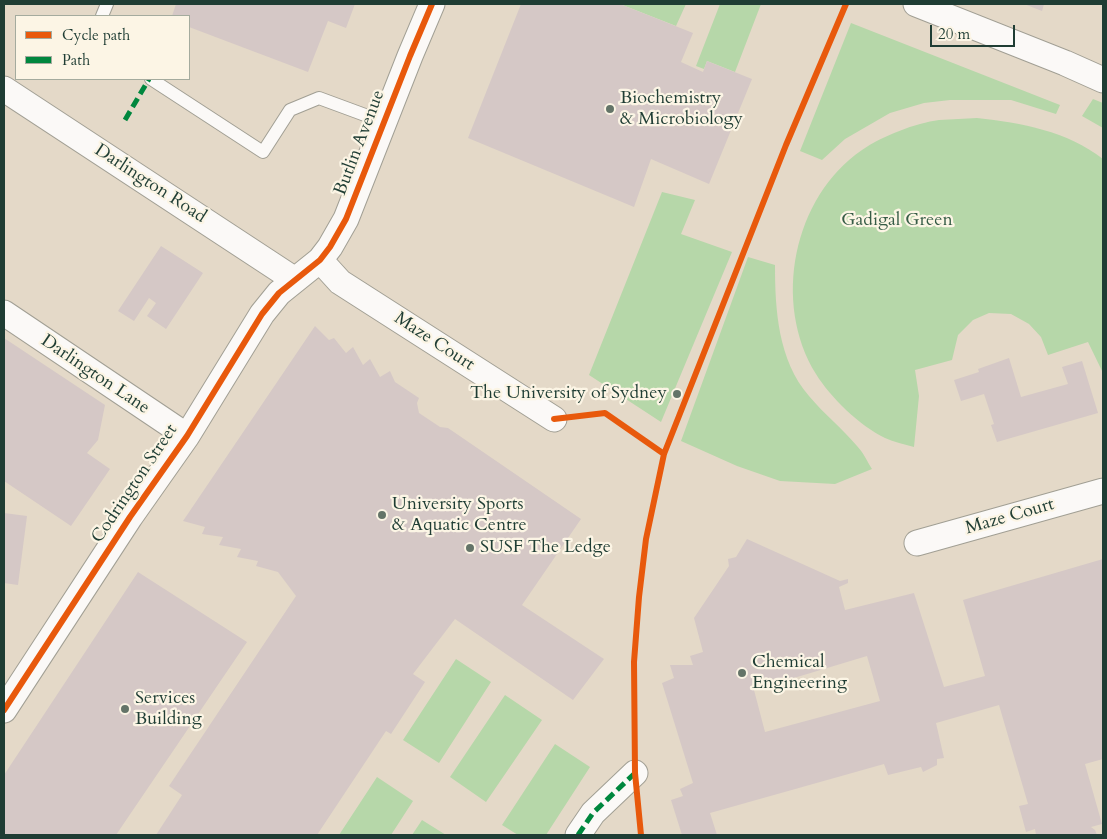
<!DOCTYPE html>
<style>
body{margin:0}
#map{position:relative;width:1107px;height:839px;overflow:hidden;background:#e4d9c8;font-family:Cardo,serif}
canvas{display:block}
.frame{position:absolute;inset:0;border:5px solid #1f3d34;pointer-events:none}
.legend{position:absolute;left:15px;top:15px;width:175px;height:65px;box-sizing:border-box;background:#fcf5e5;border:1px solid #a4ab9e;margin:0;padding:6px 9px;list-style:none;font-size:15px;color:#1f3d34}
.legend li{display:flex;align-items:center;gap:10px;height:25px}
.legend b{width:25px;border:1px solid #a4ab9e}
.scale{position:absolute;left:930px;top:25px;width:85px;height:22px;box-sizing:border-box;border:2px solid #1f3d34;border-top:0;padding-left:6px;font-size:15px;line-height:18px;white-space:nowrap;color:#1f3d34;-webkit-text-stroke:4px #fcf5e5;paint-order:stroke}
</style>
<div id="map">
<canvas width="1107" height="839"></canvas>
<div class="frame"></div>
<ul class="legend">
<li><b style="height:6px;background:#e8590c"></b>Cycle path</li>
<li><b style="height:6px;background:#00873e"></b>Path</li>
</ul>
<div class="scale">20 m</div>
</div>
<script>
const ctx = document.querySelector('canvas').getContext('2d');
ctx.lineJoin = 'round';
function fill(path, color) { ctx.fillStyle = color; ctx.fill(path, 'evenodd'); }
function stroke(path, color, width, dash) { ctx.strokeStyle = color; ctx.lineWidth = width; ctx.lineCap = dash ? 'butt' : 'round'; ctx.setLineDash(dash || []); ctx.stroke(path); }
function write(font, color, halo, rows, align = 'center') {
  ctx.font = font + ' Cardo,serif'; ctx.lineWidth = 4.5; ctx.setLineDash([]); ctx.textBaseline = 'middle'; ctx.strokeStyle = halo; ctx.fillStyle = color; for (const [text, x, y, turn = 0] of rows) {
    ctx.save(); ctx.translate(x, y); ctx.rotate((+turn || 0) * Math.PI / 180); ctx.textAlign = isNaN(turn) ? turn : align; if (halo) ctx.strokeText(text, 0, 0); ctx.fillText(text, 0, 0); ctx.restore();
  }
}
const green = new Path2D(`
 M 620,4 L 686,4 L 676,26 Z
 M 720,4 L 761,4 L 735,72 L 707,61 L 704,69 L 696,66 Z
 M 851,23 L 1060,105 L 1056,114 L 1011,100 L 950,100 L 924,103 L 890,113 L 845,139 L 822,160 L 800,151 Z
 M 1093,99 L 1103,103 L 1103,128 L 1082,116 Z
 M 977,118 C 1022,123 1067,131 1103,159 L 1103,373 L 1088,342 L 1048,355 L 1041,337 L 1029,324 L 1011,314 L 989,313 L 973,320 L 958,335 L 952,360 L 915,370 L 919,396 L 914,447 C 904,444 894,442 885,438 C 860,426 830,397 816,374 C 772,303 793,197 862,150 C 882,136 916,123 939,120 C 952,119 965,119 977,118 Z
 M 662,192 L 695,200 L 681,234 L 732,252 L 661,422 L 589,375 Z
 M 748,257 L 775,265 C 775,310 778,360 809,396 C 824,414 842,428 857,446 C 863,452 867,461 872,469 L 835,484 L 780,481 L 737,466 L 681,441 Z
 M 456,659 L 491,682 L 439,763 L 403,740 Z
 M 505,695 L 542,720 L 486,802 L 450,777 Z
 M 555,744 L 590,767 L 546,835 L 518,835 L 502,825 Z
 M 377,777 L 413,801 L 391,835 L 339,835 Z
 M 422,820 L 446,835 L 412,835 Z`);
const building = new Path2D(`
 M 176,4 L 355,4 L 346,28 L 328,21 L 308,72 L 189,27 L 189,16 L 172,16 Z
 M 521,4 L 620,4 L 693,33 L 681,62 L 703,72 L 707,61 L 752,79 L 709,184 L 651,159 L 634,207 L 468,138 Z
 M 1024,4 L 1044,4 L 1042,11 Z
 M 161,246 L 203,273 L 166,329 L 147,316 L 156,303 L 149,298 L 134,321 L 118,311 Z
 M 315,326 L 329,340 L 334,338 L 346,353 L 353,347 L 363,365 L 370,359 L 380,377 L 390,371 L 395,382 L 419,398 L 417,403 L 419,413 L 440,427 L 448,428 L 581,519 L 522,605 L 604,659 L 573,700 L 455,619 L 413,674 L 425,682 L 391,734 L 386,731 L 317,835 L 156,835 L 182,795 L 169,786 L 296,596 L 278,572 L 256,566 L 258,561 L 237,557 L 241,549 L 219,545 L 223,537 L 202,534 L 205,527 L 183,521 Z
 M 4,338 L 105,405 L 98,440 L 87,453 L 110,469 L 71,526 L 4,481 Z
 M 1009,358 L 1021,397 L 1068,384 L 1062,367 L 1082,361 L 1098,413 L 997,442 L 991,425 L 994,424 L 984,394 L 961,401 L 954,380 L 979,372 L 978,369 Z
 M 4,513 L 27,516 L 18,585 L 4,583 Z
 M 747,539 L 840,581 L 848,579 L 848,583 L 839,587 L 845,610 L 914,593 L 944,687 L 985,676 L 963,600 L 1103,559 L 1103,759 L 1085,764 L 1102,824 L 1091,827 L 1095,830 L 1097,835 L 1036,835 L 1035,829 L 1026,832 L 1019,806 L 1028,804 L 999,705 L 936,723 L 944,758 L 937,759 L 937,765 L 923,772 L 921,767 L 888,775 L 884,764 L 710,813 L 717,835 L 682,835 L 671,800 L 683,796 L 680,789 L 693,783 L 662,683 L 674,678 L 670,665 L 693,665 L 690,656 L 703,652 L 694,618 L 729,566 L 728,559 L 736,557 ZM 867,656 L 880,701 L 765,732 L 754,690 Z
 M 138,572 L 247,642 L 116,835 L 4,835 L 4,775 Z`);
const lane = new Path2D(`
 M 102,16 L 107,4
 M 151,79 L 263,152 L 290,110 L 319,98 L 384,122`);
const street = new Path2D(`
 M 916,4 L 1065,63 L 1103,80
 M 4,89 L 295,280
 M 320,260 L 340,282 L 554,419
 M 4,313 L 187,436
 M 917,543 L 1103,491
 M 4,710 L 130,517 L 187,436 L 262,314 L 279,293 L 320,260 L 330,247 L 346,219 L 410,56 L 432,4
 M 578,835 L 593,813 L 635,773`);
const quiet = new Path2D(`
 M 125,120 L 149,79
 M 578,835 L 593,813 L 635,773`);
const cycleway = new Path2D(`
 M 554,419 L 605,413 L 664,454
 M 4,710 L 130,517 L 187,436 L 262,314 L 279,293 L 320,260 L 330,247 L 346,219 L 410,56 L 432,4
 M 641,835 L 635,773 L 634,662 L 639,597 L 646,539 L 664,454 L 786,145 L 846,4`);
const markers = [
 [610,109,5,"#647468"],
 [677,394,5,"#647468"],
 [382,515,5,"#647468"],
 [470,548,5,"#647468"],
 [742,673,5,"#647468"],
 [125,709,5,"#647468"]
];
const poiNames = [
 ["Biochemistry",620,99],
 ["& Microbiology",620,120],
 ["The University of Sydney",667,394,"right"],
 ["University Sports",392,505],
 ["& Aquatic Centre",392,526],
 ["SUSF The Ledge",480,548],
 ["Chemical",752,663],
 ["Engineering",752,684],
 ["Services",135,699],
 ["Building",135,720]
];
const streetNames = [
 ["Butlin Avenue",360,143,-69],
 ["Darlington Road",150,184,33],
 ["Maze Court",434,342,33],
 ["Darlington Lane",95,375,34],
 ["Codrington Street",135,484,-56],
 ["Maze Court",1010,517,-16]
];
const parkNames = [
 ["Gadigal Green",897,221]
];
fill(green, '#b6d7a9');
fill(building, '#d5c8c6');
stroke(lane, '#a19f94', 14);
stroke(street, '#a19f94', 27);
stroke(lane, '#fbf9f7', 12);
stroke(street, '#fbf9f7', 25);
stroke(quiet, '#00873e', 5, [10, 5]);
stroke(cycleway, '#e8590c', 6);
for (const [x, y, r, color] of markers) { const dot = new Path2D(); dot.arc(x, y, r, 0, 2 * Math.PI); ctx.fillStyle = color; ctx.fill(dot); stroke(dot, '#fcf5e5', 2); }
write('18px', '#1f3d34', '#fcf5e5', poiNames, 'left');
write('18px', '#1f3d34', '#fcf5e5', streetNames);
write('18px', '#365c46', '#fcf5e5', parkNames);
</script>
